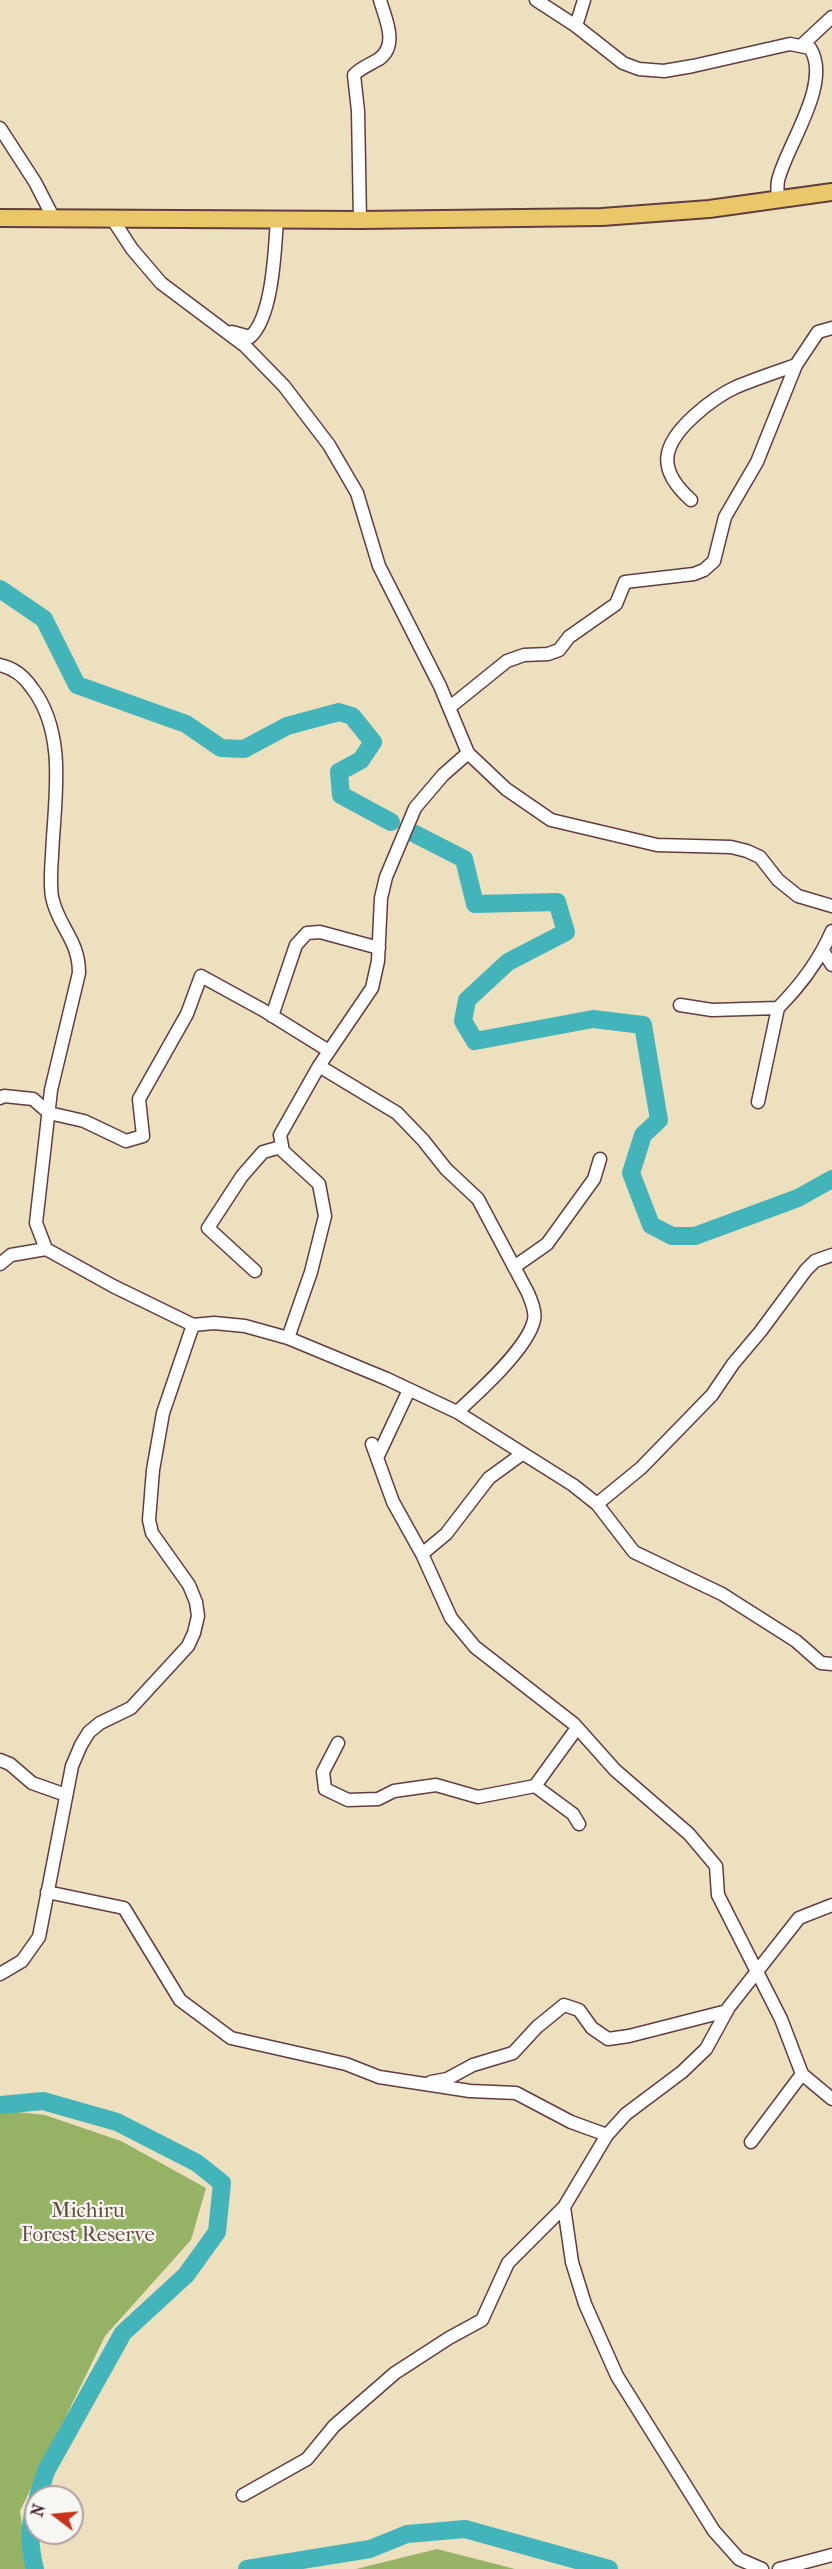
<!DOCTYPE html>
<style>
body{margin:0}
#map{position:relative;width:832px;height:2569px;overflow:hidden;background:#ece0bf;font-family:"IM FELL French Canon",serif}
canvas{display:block}
.north{position:absolute;left:24px;top:2485px;width:60px;height:60px;box-sizing:border-box;background:#f6f6f2;border:2px solid #b1a0a2;border-radius:50%;rotate:286deg;font-size:16px;font-weight:700;line-height:24px;text-align:center;color:#4a1f2b}
.north::after{content:'';display:block;margin:auto;width:21px;height:27px;background:#c8321e;clip-path:polygon(50% 0,100% 100%,50% 72%,0 100%)}
</style>
<div id="map">
<canvas width="832" height="2569"></canvas>
<div class="north">N</div>
</div>
<script>
const ctx = document.querySelector('canvas').getContext('2d');
ctx.lineJoin = 'round';
function fill(path, color) { ctx.fillStyle = color; ctx.fill(path, 'evenodd'); }
function stroke(path, color, width, dash) { ctx.strokeStyle = color; ctx.lineWidth = width; ctx.lineCap = dash ? 'butt' : 'round'; ctx.setLineDash(dash || []); ctx.stroke(path); }
function write(font, color, halo, rows, align = 'center') {
  ctx.font = font + ' "IM FELL French Canon",serif'; ctx.lineWidth = 4.5; ctx.setLineDash([]); ctx.textBaseline = 'middle'; ctx.strokeStyle = halo; ctx.fillStyle = color; for (const [text, x, y, turn = 0] of rows) {
    ctx.save(); ctx.translate(x, y); ctx.rotate((+turn || 0) * Math.PI / 180); ctx.textAlign = isNaN(turn) ? turn : align; if (halo) ctx.strokeText(text, 0, 0); ctx.fillText(text, 0, 0); ctx.restore();
  }
}
const forest = new Path2D(`
 M 0,2110 L 45,2115 L 121,2141 L 206,2188 L 191,2240 L 105,2336 L 20,2511 L 28,2569 L 0,2569 Z
 M 437,2549 L 515,2569 L 356,2569 Z`);
const river = new Path2D(`
 M 0,589 L 44,619 L 77,685 L 186,724 L 221,748 L 244,749 L 287,726 L 339,712 L 352,716 L 373,742 L 361,760 L 339,772 L 341,795 L 391,822
 M 413,833 L 464,859 L 475,904 L 557,902 L 566,932 L 508,962 L 467,1000 L 463,1021 L 475,1041 L 593,1019 L 643,1025 L 659,1120 L 643,1135 L 631,1173 L 651,1225 L 672,1236 L 695,1236 L 798,1198 L 832,1179
 M 0,2105 L 43,2101 L 117,2122 L 197,2163 L 222,2183 L 217,2232 L 186,2275 L 123,2333 L 46,2471 L 38,2497
 M 35,2569 C 29,2547 29,2524 36,2503
 M 247,2569 L 370,2549 L 407,2534 L 465,2529 L 609,2569`);
const minor = new Path2D(`
 M 536,0 L 576,26 L 623,63 L 639,69 L 664,71 L 693,66 L 790,44 L 810,48 C 832,82 789,142 779,177 C 776,184 778,192 778,200
 M 576,26 L 584,0
 M 802,45 L 832,17
 M 0,128 L 35,182 L 54,219
 M 113,220 L 132,249 L 161,283 L 245,346 L 284,386 L 329,445 L 357,493 L 379,566 L 440,686 L 468,753 L 506,789 L 551,820 L 657,845 L 731,847 L 747,851 L 760,857 L 778,880 L 798,896 L 832,906
 M 360,220 L 358,111 L 354,75 C 360,68 371,64 379,59 C 399,45 385,18 380,0
 M 232,332 L 250,337 C 273,317 275,248 277,219
 M 691,500 C 656,469 662,445 694,416 C 706,405 721,394 736,387 C 755,379 776,372 796,365
 M 0,665 C 14,668 24,676 32,688 C 68,735 54,801 52,856 C 51,869 50,884 52,897 C 58,927 79,939 79,973 L 51,1090 L 36,1223 L 46,1249 L 113,1286 L 193,1325 L 214,1323 L 245,1326 L 288,1338 L 387,1379 L 457,1412 L 573,1485 L 597,1504 L 634,1552 L 722,1594 L 796,1641 L 821,1663 L 832,1664
 M 450,707 L 507,661 L 524,655 L 548,654 L 559,650 L 569,637 L 616,604 L 625,582 L 694,574 L 704,570 L 714,561 L 725,517 L 757,462 L 796,365 L 818,332 L 832,328
 M 823,951 L 832,965
 M 680,1005 L 712,1010 L 778,1008 C 801,985 819,961 832,931
 M 272,1016 L 296,945 L 307,933 L 320,932 L 379,948
 M 319,1066 L 397,1113 L 423,1140 L 446,1169 L 478,1199 L 528,1293 C 531,1301 536,1311 534,1320 C 528,1348 478,1393 457,1412
 M 0,1098 L 4,1096 L 33,1099 L 49,1113 L 84,1121 L 126,1141 L 143,1136 L 139,1099 L 187,1014 L 201,976 L 263,1010 L 329,1051
 M 758,1102 L 778,1008
 M 0,1264 L 11,1255 L 46,1249
 M 514,1267 L 547,1244 L 594,1179 L 600,1159
 M 255,1271 L 208,1228 L 242,1176 L 263,1152 L 281,1147
 M 288,1338 L 311,1272 L 325,1216 L 319,1184 L 283,1151 L 280,1135 L 319,1066 L 372,988 L 378,961 L 381,898 L 386,877 L 415,808 L 443,775 L 468,753
 M 372,1444 L 393,1502 L 422,1554 L 451,1618 L 475,1647 L 574,1724 L 615,1770 L 689,1834 L 716,1866 L 718,1895 L 781,2019 L 802,2074 L 751,2142
 M 377,1458 L 409,1390
 M 597,1504 L 641,1468 L 712,1395 L 733,1364 L 760,1332 L 806,1270 L 815,1261 L 832,1255
 M 422,1554 L 446,1534 L 489,1478 L 522,1454
 M 338,1743 L 323,1772 L 325,1789 L 348,1800 L 378,1799 L 394,1791 L 436,1785 L 478,1797 L 535,1786 L 577,1728
 M 0,1760 L 10,1764 L 32,1783 L 66,1795
 M 535,1786 L 573,1814 L 579,1824
 M 47,1892 L 124,1908 L 180,2000 L 231,2038 L 346,2064 L 379,2077 L 470,2091 L 516,2093 L 571,2122 L 607,2135
 M 0,1974 L 22,1961 L 39,1937 L 72,1766 L 81,1745 L 89,1732 L 100,1723 L 131,1708 L 188,1646 L 194,1633 L 198,1616 L 196,1602 L 189,1585 L 152,1533 L 149,1520 L 153,1470 L 163,1413 L 193,1325
 M 802,2074 L 832,2099
 M 431,2082 L 447,2079 L 473,2065 L 513,2053 L 537,2027 L 564,2005 L 579,2010 L 592,2028 L 608,2039 L 629,2036 L 727,2011
 M 564,2207 L 572,2262 L 585,2304 L 617,2376 L 714,2531 L 739,2559 L 762,2569
 M 243,2495 L 307,2459 L 334,2426 L 395,2373 L 449,2338 L 482,2320 L 508,2263 L 564,2207 L 607,2135 L 626,2114 L 682,2072 L 706,2049 L 729,2007 L 799,1918 L 832,1905
 M 779,2569 L 832,2555`);
const major = new Path2D(`
 M 0,218 L 360,220 L 602,217 L 709,209 L 832,192`);
const parkNames = [
 ["Michiru",88,2212],
 ["Forest Reserve",88,2236]
];
fill(forest, '#96b264');
stroke(river, '#44b4bb', 18);
stroke(minor, '#623c41', 15);
stroke(major, '#623c41', 20);
stroke(minor, '#fff', 12);
stroke(major, '#eac769', 16);
write('21px', '#674b3d', '#f6f6f2', parkNames);
</script>
